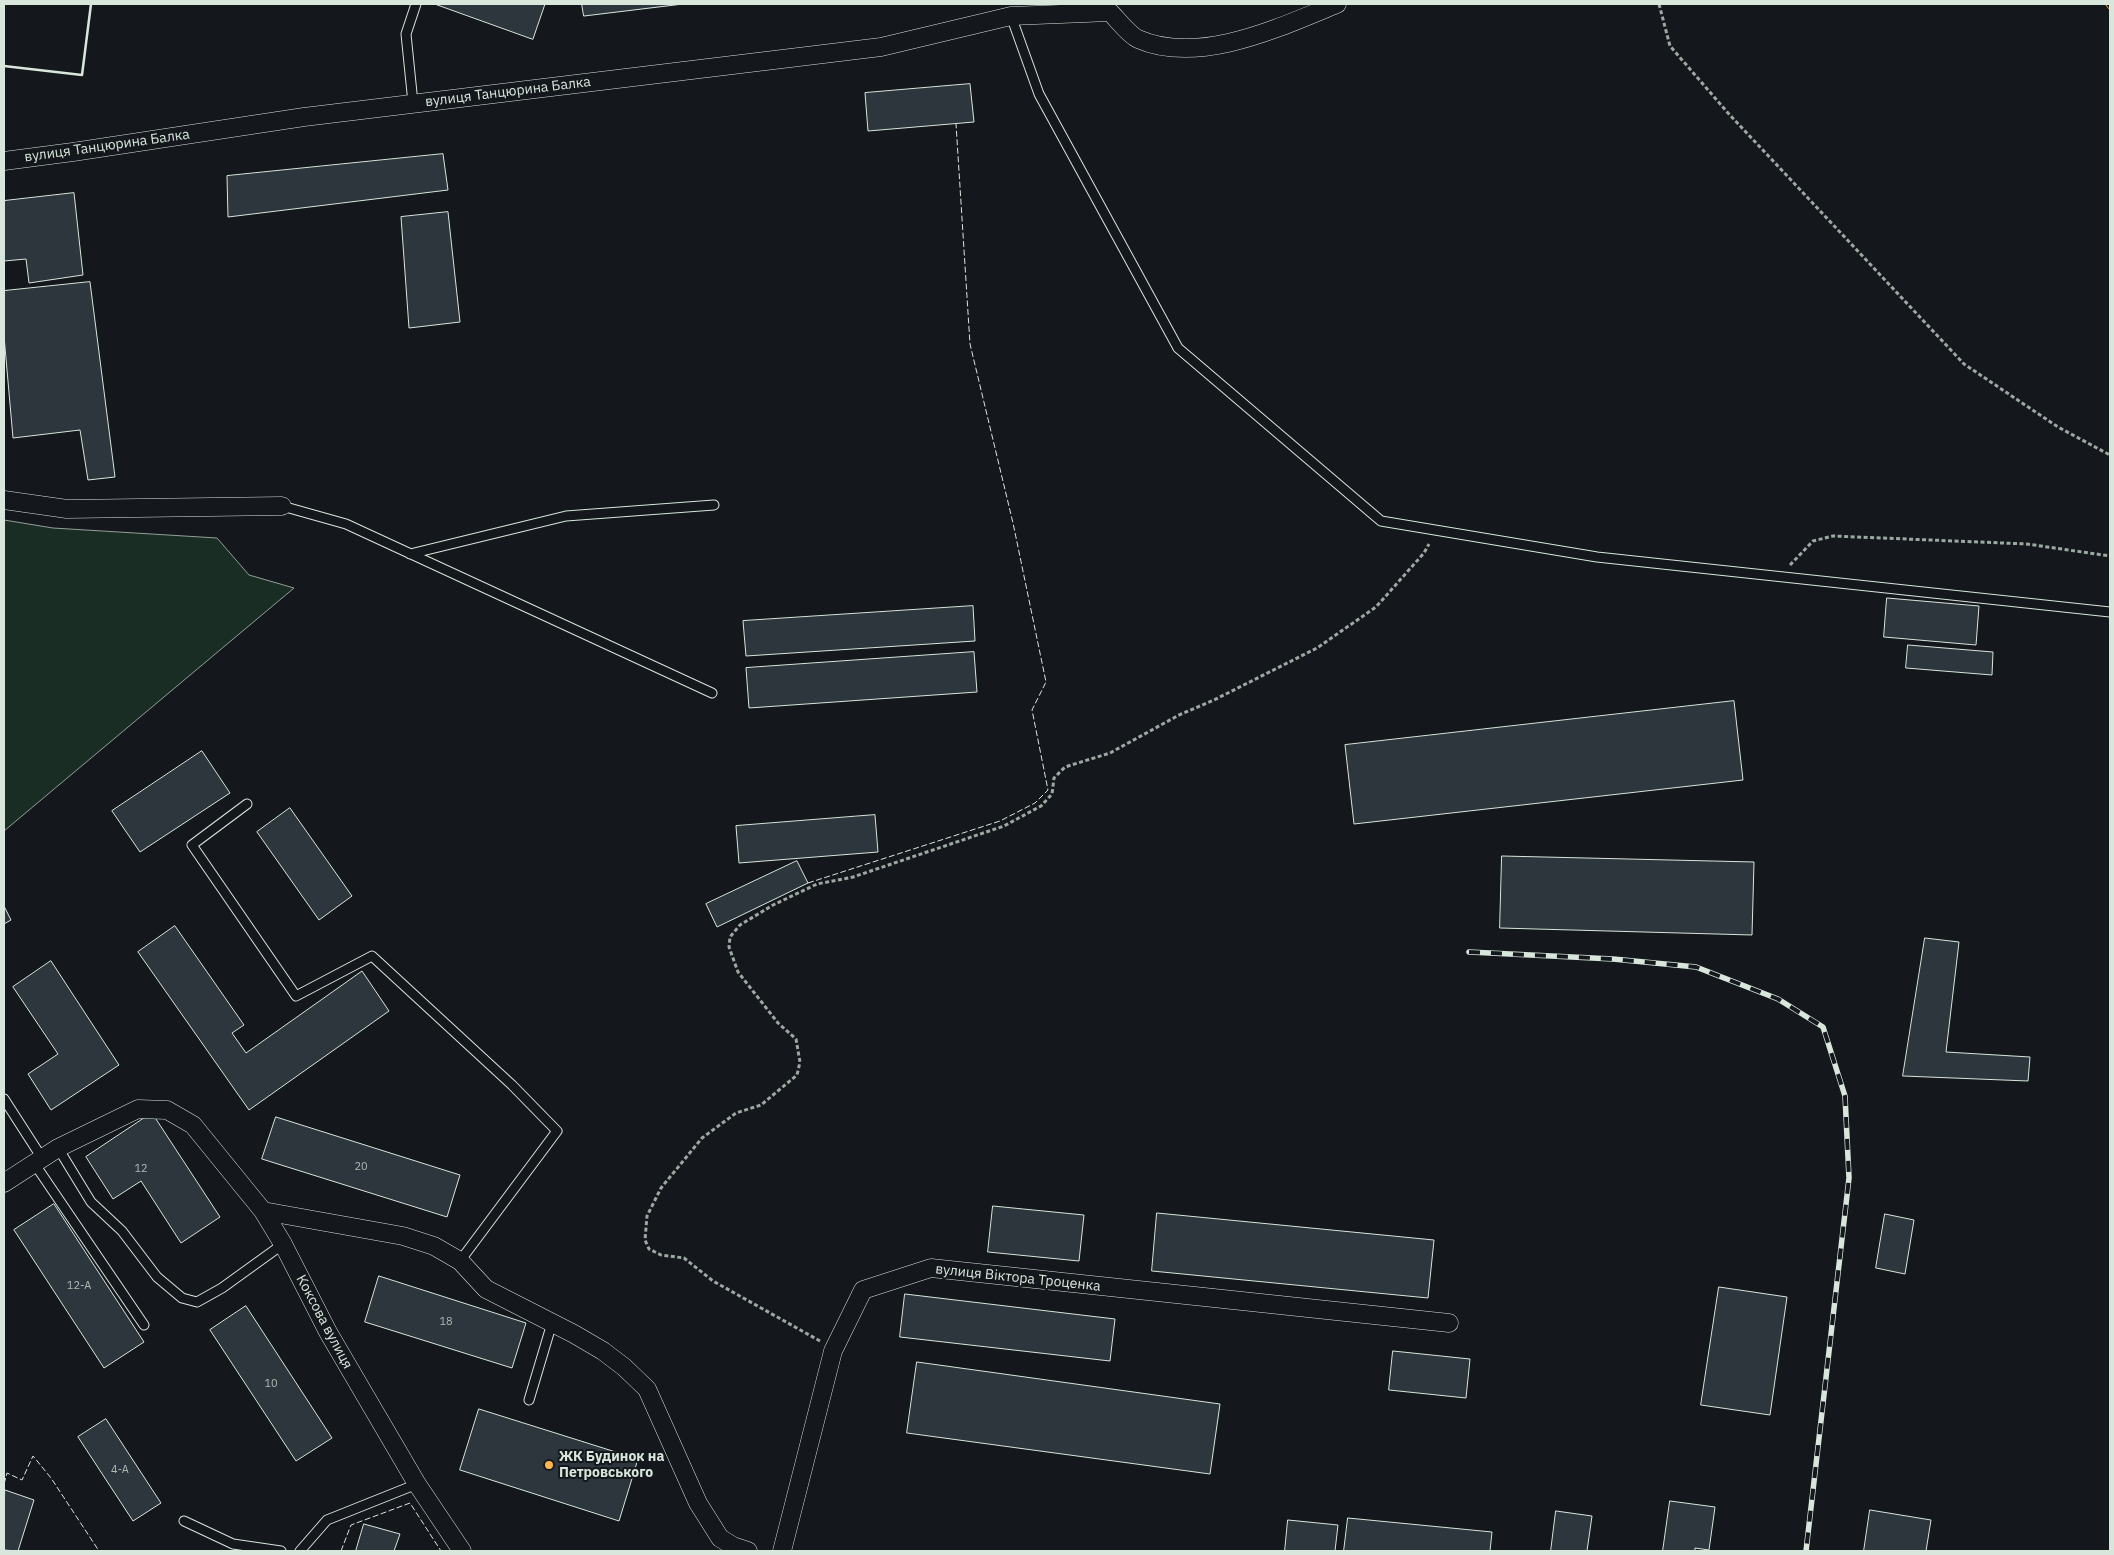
<!DOCTYPE html>
<meta charset="utf-8">
<style>
body{margin:0}
#map{position:relative;width:2114px;height:1555px;overflow:hidden;background:#14181c;font-family:"IBM Plex Sans",sans-serif}
canvas{display:block}
.frame{position:absolute;inset:0;border:5px solid #d8e6dc;pointer-events:none}
</style>
<div id="map">
<canvas width="2114" height="1555"></canvas>
<div class="frame"></div>
</div>
<script>
const ctx = document.querySelector('canvas').getContext('2d');
ctx.lineJoin = 'round';
function fill(path, color) { ctx.fillStyle = color; ctx.fill(path, 'evenodd'); }
function stroke(path, color, width, dash) { ctx.strokeStyle = color; ctx.lineWidth = width; ctx.lineCap = dash ? 'butt' : 'round'; ctx.setLineDash(dash || []); ctx.stroke(path); }
function write(font, color, halo, rows, align = 'center') {
  ctx.font = font + ' "IBM Plex Sans",sans-serif'; ctx.lineWidth = 4; ctx.setLineDash([]); ctx.textBaseline = 'middle'; ctx.strokeStyle = halo; ctx.fillStyle = color; for (const [text, x, y, turn = 0] of rows) {
    ctx.save(); ctx.translate(x, y); ctx.rotate((+turn || 0) * Math.PI / 180); ctx.textAlign = isNaN(turn) ? turn : align; if (halo) ctx.strokeText(text, 0, 0); ctx.fillText(text, 0, 0); ctx.restore();
  }
}
const green = new Path2D(`
 M 4,520 L 53,528 L 217,538 L 249,575 L 294,588 L 4,831 Z`);
const building = new Path2D(`
 M 435,4 L 545,4 L 533,39 Z
 M 582,4 L 683,4 L 584,16 Z
 M 970,84 L 974,122 L 868,131 L 865,93 Z
 M 443,154 L 448,190 L 228,217 L 227,176 Z
 M 74,193 L 83,275 L 29,283 L 26,259 L 4,261 L 4,201 Z
 M 448,212 L 460,322 L 409,328 L 401,217 Z
 M 90,282 L 115,477 L 88,480 L 80,430 L 13,438 L 4,336 L 4,291 Z
 M 1887,598 L 1979,606 L 1976,645 L 1884,637 Z
 M 973,606 L 975,641 L 746,656 L 743,621 Z
 M 1908,645 L 1993,652 L 1992,675 L 1906,668 Z
 M 974,652 L 977,692 L 749,708 L 746,668 Z
 M 1734,701 L 1743,780 L 1354,824 L 1345,745 Z
 M 202,751 L 230,793 L 140,852 L 112,811 Z
 M 290,808 L 352,896 L 319,920 L 257,832 Z
 M 875,815 L 878,852 L 739,863 L 736,826 Z
 M 1502,856 L 1754,862 L 1752,935 L 1500,928 Z
 M 797,861 L 808,883 L 717,927 L 706,904 Z
 M 4,906 L 11,920 L 4,924 Z
 M 175,926 L 244,1025 L 232,1033 L 246,1053 L 362,971 L 389,1011 L 249,1110 L 138,952 Z
 M 1925,938 L 1959,942 L 1946,1052 L 2030,1057 L 2028,1081 L 1903,1076 Z
 M 51,961 L 119,1065 L 51,1110 L 28,1074 L 58,1054 L 13,987 Z
 M 152,1113 L 220,1217 L 181,1243 L 141,1181 L 113,1199 L 86,1157 Z
 M 276,1117 L 460,1175 L 447,1217 L 262,1159 Z
 M 54,1204 L 144,1342 L 104,1368 L 14,1230 Z
 M 993,1206 L 1084,1215 L 1079,1261 L 988,1252 Z
 M 1157,1213 L 1434,1240 L 1428,1298 L 1152,1271 Z
 M 1885,1214 L 1914,1220 L 1905,1274 L 1876,1268 Z
 M 379,1276 L 526,1323 L 512,1368 L 365,1322 Z
 M 1719,1287 L 1787,1297 L 1770,1415 L 1701,1405 Z
 M 905,1294 L 1115,1319 L 1110,1361 L 900,1337 Z
 M 246,1306 L 332,1438 L 296,1461 L 210,1330 Z
 M 1393,1351 L 1470,1359 L 1466,1398 L 1389,1390 Z
 M 917,1362 L 1220,1404 L 1210,1474 L 907,1433 Z
 M 479,1409 L 638,1459 L 619,1521 L 460,1470 Z
 M 106,1419 L 161,1503 L 133,1521 L 78,1437 Z
 M 5,1490 L 34,1500 L 18,1551 L 4,1550 Z
 M 1670,1501 L 1715,1507 L 1709,1550 L 1695,1548 L 1695,1551 L 1663,1551 Z
 M 1870,1510 L 1931,1520 L 1926,1551 L 1864,1551 Z
 M 1556,1511 L 1592,1516 L 1587,1551 L 1551,1551 Z
 M 1348,1518 L 1492,1532 L 1490,1551 L 1344,1551 Z
 M 1288,1520 L 1338,1525 L 1335,1551 L 1285,1551 Z
 M 364,1524 L 400,1534 L 394,1551 L 356,1551 Z`);
const path = new Path2D(`
 M 1659,4 L 1670,46 L 1728,113 L 1964,364 L 2058,427 L 2110,455
 M 1790,565 L 1813,541 L 1833,536 L 2027,544 L 2110,556
 M 820,1341 L 713,1281 L 684,1258 L 661,1255 L 649,1249 L 645,1240 L 647,1216 L 661,1188 L 702,1138 L 736,1113 L 761,1105 L 797,1075 L 800,1062 L 796,1039 L 778,1023 L 738,972 L 729,947 L 730,937 L 740,925 L 773,905 L 817,884 L 853,877 L 1004,826 L 1041,806 L 1052,794 L 1054,778 L 1065,767 L 1110,753 L 1179,715 L 1214,700 L 1317,648 L 1376,607 L 1424,553 L 1429,544`);
const lane = new Path2D(`
 M 1011,16 L 1039,94 L 1178,348 L 1381,521 L 1597,557 L 2110,612
 M 413,103 L 406,34 L 416,4
 M 282,506 L 346,524 L 712,693
 M 410,554 L 566,516 L 714,505
 M 247,804 L 192,845 L 296,996 L 372,956 L 512,1085 L 557,1131 L 460,1261
 M 4,1099 L 42,1158
 M 58,1148 L 91,1202 L 122,1231 L 157,1277 L 182,1298 L 197,1302 L 222,1288 L 283,1244
 M 34,1163 L 144,1325
 M 529,1400 L 552,1323
 M 184,1521 L 233,1544 L 281,1551
 M 300,1551 L 327,1520 L 417,1484`);
const street = new Path2D(`
 M 4,161 L 73,152 L 304,117 L 881,47 L 1011,16 L 1110,12 C 1118,20 1128,34 1138,39 C 1199,66 1280,27 1337,4
 M 4,500 L 67,509 L 282,506
 M 4,1183 L 58,1148 L 138,1109 L 167,1110 L 193,1125 L 263,1211 L 283,1244 L 328,1332 L 417,1484 L 462,1551
 M 263,1211 L 403,1236 L 434,1246 L 460,1261 L 486,1289 L 574,1334 L 603,1351 L 624,1367 L 647,1389 L 698,1503 L 720,1538 L 733,1546 L 748,1551
 M 782,1551 L 833,1351 L 863,1290 L 931,1268 L 1449,1323`);
const rail = new Path2D(`
 M 1469,952 L 1613,959 L 1696,967 L 1778,999 L 1823,1027 L 1845,1096 L 1849,1178 L 1806,1551`);
const fence = new Path2D(`
 M 808,883 L 1000,821 L 1035,803 L 1048,790 L 1032,710 L 1046,682 L 1013,523 L 970,344 L 956,124
 M 4,1484 L 7,1473 L 22,1480 L 33,1456 L 51,1478 L 99,1551
 M 341,1551 L 351,1525 L 410,1503 L 441,1551`);
const wall = new Path2D(`
 M 4,66 L 82,75 L 91,4`);
const power = new Path2D(`
 M 2105,4 L 2110,10`);
const markers = [
 [549,1465,5,"#ffb74d"]
];
const numberNames = [
 ["20",361,1167],
 ["12",141,1169],
 ["12-А",79,1286],
 ["18",446,1322],
 ["10",271,1384],
 ["4-А",120,1470]
];
const streetNames = [
 ["вулиця Танцюрина Балка",508,92,-7],
 ["вулиця Танцюрина Балка",107,146,-8],
 ["вулиця Віктора Троценка",1018,1278,6],
 ["Коксова вулиця",324,1322,62]
];
const poiNames = [
 ["ЖК Будинок на",559,1457],
 ["Петровського",559,1473]
];
fill(green, '#1a2d24');
stroke(green, '#939e99', 1);
fill(building, '#2c363c');
stroke(building, '#d8e6dc', 1);
stroke(lane, '#d8e6dc', 11);
stroke(street, '#d8e6dc', 19);
stroke(path, '#9da8a2', 3, [4, 2.5]);
stroke(lane, '#14181c', 9);
stroke(street, '#14181c', 18);
stroke(rail, '#d8e6dc', 5.5);
stroke(rail, '#14181c', 4, [11]);
stroke(fence, '#d8e6dc', 1, [6, 2.5]);
stroke(wall, '#d8e6dc', 2.5);
stroke(power, '#ffb74d', 1, [18, 4, 2.5, 4]);
for (const [x, y, r, color] of markers) { const dot = new Path2D(); dot.arc(x, y, r, 0, 2 * Math.PI); ctx.fillStyle = color; ctx.fill(dot); stroke(dot, '#14181c', 2); }
write('11px', '#adbab4', null, numberNames);
write('14px', '#d8e6dc', '#14181c', streetNames);
write('bold 14px', '#d8e6dc', '#14181c', poiNames, 'left');
</script>
